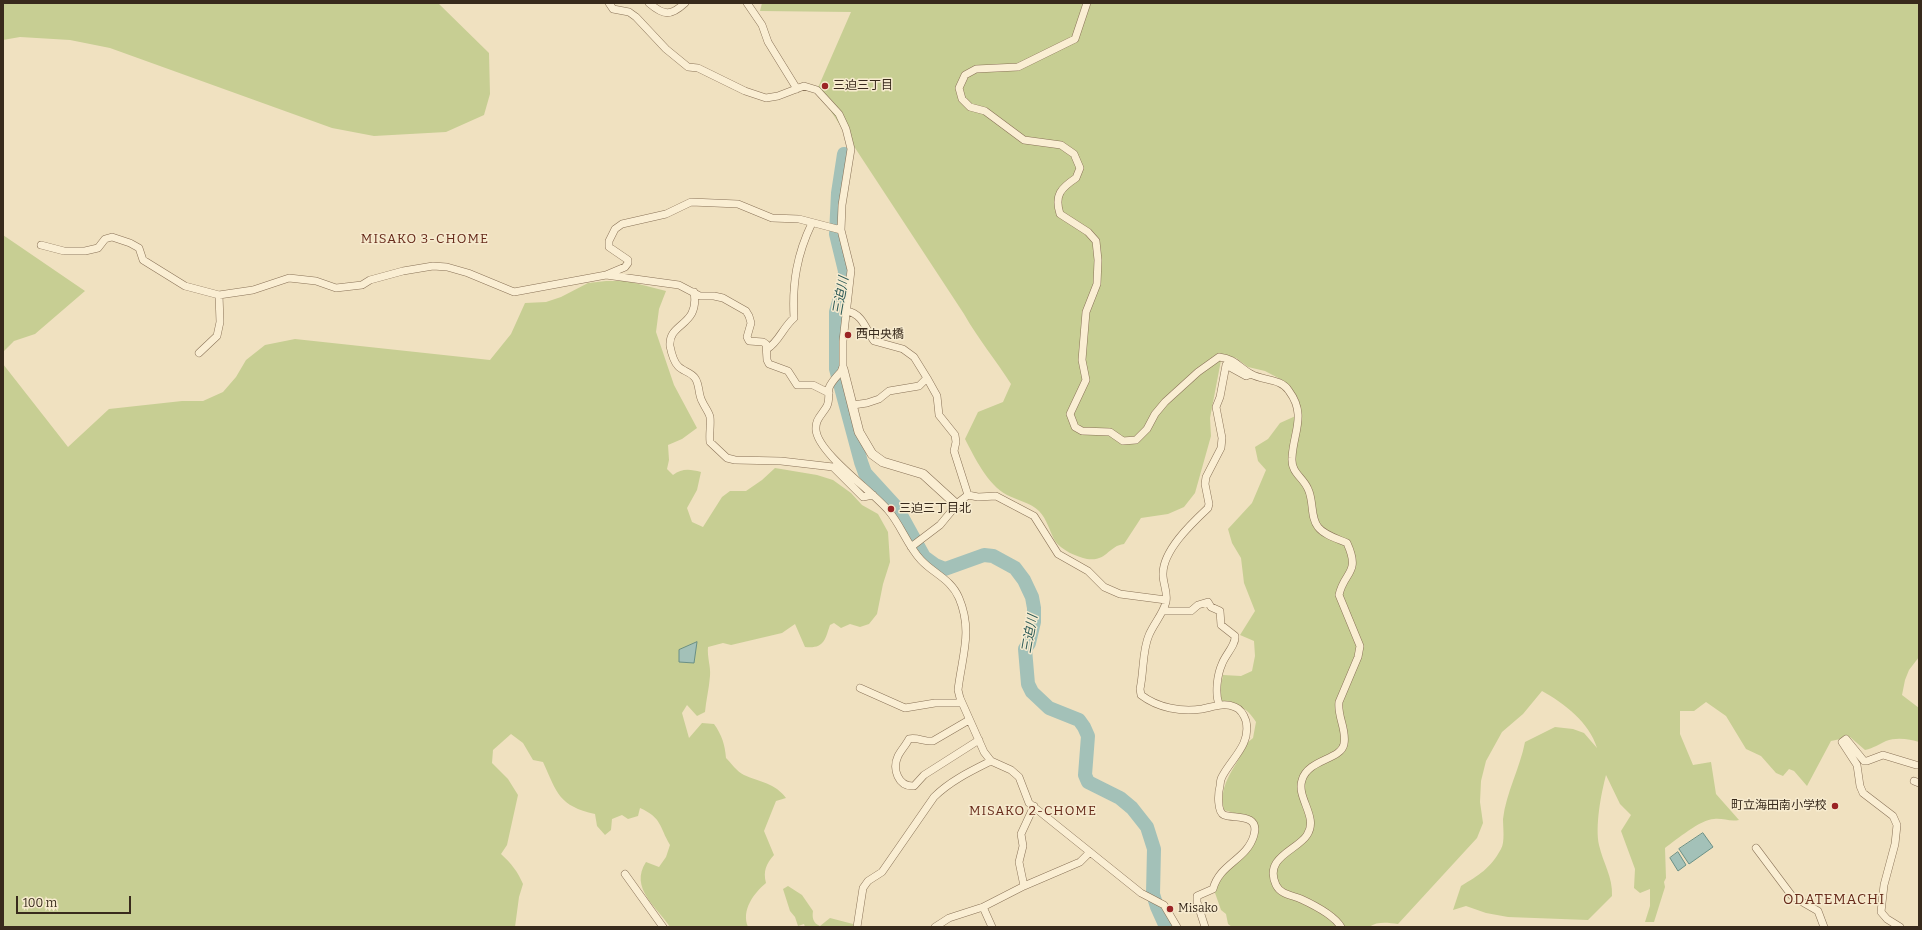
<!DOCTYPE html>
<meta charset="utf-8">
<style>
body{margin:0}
#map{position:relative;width:1922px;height:930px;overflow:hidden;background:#f0e1c0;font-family:Bitter,serif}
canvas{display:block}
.frame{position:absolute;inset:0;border:4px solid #382a1c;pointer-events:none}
.scale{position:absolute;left:16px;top:896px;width:115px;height:18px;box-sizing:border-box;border:2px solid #382a1c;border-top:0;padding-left:5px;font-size:12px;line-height:14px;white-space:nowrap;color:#382a1c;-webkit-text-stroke:3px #f7ebcf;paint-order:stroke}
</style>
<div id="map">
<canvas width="1922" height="930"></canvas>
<div class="frame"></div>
<div class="scale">100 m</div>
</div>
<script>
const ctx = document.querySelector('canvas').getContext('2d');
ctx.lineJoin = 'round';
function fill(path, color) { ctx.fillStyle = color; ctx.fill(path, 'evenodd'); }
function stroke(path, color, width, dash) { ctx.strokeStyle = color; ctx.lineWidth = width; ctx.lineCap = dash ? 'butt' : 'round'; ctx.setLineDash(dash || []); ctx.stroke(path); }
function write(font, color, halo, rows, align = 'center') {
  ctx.font = font + ' Bitter,"Noto Sans JP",serif'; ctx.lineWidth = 3; ctx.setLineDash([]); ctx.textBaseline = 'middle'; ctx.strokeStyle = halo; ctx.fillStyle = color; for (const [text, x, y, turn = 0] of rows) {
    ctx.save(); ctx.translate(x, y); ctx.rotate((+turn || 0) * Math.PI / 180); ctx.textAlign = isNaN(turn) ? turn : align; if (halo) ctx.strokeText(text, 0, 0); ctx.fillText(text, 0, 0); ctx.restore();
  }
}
const green = new Path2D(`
 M 3,3 L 438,3 L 489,53 L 490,94 L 484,115 L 446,132 L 374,136 L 332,128 L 110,48 L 70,40 L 20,37 L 3,40 Z
 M 762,3 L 1919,3 L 1919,657 L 1909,670 L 1905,680 L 1902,695 L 1919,708 L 1919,742 C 1910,739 1896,737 1886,741 C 1879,744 1874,748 1865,750 L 1850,737 L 1831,741 L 1807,786 L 1794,771 L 1789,769 L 1783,776 L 1776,773 L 1761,756 L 1746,749 L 1726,716 L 1706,702 L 1694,711 L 1680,711 L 1680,734 L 1693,765 L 1711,762 L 1716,794 L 1739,820 C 1730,822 1723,818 1714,819 C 1701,819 1676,840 1665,848 L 1666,878 L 1664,882 L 1665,887 L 1654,922 L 1645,922 L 1650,906 L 1650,889 L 1640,893 L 1634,888 L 1635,869 L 1621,831 L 1631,815 L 1620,804 L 1606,775 C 1601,794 1595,826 1599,845 C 1603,863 1613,877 1612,896 L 1588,920 L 1508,917 L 1486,913 L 1466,906 L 1453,910 L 1461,886 C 1479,875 1490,869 1501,849 C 1505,842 1503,828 1503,819 C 1506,793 1520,768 1525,742 L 1555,727 L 1573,729 L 1584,733 L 1597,748 C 1589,722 1565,704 1542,691 L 1523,714 L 1502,732 L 1486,761 L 1481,781 L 1480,802 L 1483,823 L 1477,838 L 1398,924 C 1388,923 1378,921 1369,927 L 1232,927 L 1228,924 L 1226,914 L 1221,910 L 1214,890 L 1227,871 L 1240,860 L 1257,823 L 1254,819 L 1224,810 C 1217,783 1238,766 1247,743 L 1253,738 L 1256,722 C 1247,707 1237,704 1220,701 L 1220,690 L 1223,675 L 1241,676 L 1252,671 L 1255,656 L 1254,641 L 1240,635 L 1255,611 L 1244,583 L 1241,558 L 1232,543 L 1228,529 L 1252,503 L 1266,470 L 1258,461 L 1255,447 L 1268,439 L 1280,423 L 1300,414 L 1298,398 L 1284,381 L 1265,371 L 1248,367 L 1236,358 L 1222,355 L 1210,418 L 1211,436 L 1195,493 L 1184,507 L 1168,514 L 1141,518 L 1124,544 C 1108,546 1107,562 1087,559 C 1077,557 1061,550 1055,541 C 1050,532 1047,519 1039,511 C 1031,503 1017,500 1007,495 C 987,484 975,458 965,439 L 978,412 L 1003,402 L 1011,384 C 996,360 978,339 964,314 L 817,90 L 851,12 L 760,11 Z
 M 3,235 L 85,291 L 35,334 L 14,341 L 3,352 Z
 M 606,281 L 627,281 L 666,291 L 659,309 L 656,332 L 674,385 L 697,428 L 682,439 L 668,445 L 669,460 L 667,469 L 673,475 C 682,468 690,469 701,472 L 697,490 L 687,508 L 692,522 L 703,527 L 722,497 L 730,491 L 746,491 L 762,480 L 775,468 L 817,475 L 833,480 L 851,493 L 862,505 L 878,514 L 888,532 L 890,562 L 883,584 L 877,614 L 869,624 L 860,627 L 850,624 L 841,628 L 834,623 L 830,625 C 825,640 824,649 805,647 L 795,624 L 782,633 L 731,645 L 723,643 L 708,647 C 707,657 711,667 710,676 C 709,689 706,700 705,712 L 697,716 L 687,705 L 682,713 L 689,738 L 702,723 L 714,724 C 722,735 725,745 726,758 C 731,763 737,772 744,775 C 760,782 775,783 786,798 L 776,801 L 764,831 L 774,855 C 766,864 763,871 766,883 C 754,893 741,910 748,927 L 670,927 C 657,907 629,888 646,862 L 659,867 L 666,857 L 670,845 C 659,826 662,818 640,808 L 638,816 L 628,819 L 622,815 L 612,819 L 611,830 L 605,835 L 597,826 L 595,814 C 559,806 557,793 543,762 L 533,760 L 523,743 L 511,734 L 493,750 L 492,763 L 508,779 L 518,795 L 507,845 L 501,854 C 511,863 518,872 523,884 L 519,897 L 515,927 L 3,927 L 3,364 L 68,447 L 109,409 L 182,401 L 203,401 L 223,392 L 236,377 L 246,360 L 265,345 L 295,339 L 490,360 L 511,334 L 525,303 L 546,302 L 561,297 L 588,283 Z
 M 788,886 L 802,895 L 813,911 C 812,918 813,923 820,926 L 830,918 L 853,924 L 854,927 L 805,927 L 804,924 L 798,926 L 795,917 L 790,911 L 783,889 Z`);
const water = new Path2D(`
 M 697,642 L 694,663 L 679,662 L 679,650 Z
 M 1703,833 L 1713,847 L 1689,864 L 1679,849 Z
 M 1678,852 L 1686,865 L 1678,871 L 1670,858 Z`);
const river = new Path2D(`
 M 844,154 L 838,193 L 836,234 L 845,271 L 844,284 L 836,312 L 836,369 L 861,462 L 865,473 L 897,508 L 924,557 L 935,565 L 945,569 L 984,555 L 993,556 L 1015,568 L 1024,580 L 1032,597 L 1034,608 L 1034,622 L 1029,643 L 1025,649 L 1028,684 L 1032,692 L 1049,708 L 1079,720 L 1084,727 L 1088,736 L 1085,775 L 1088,782 L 1120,798 L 1132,808 L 1147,827 L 1154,849 L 1153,894 L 1157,907 L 1166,927`);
const minor = new Path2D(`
 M 609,3 L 613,9 L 629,12 L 636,17 L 666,49 L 688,67 L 698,68 L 745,91 L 766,98 L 778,96 L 804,86 L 817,90 L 839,114 L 846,129 L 851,149 L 842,205 L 841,230 L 851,270 L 843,341 L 843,369 C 838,376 832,380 829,388 C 828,394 830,400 827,406 C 822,415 815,419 816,430 C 818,453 872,491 888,510 C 901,525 907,545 921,560 C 934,574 951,579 959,598 C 973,631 962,656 958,690 L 960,698 L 984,752 L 991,761 L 1011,770 L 1019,777 L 1029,803 L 1141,893 L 1164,905 L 1177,927
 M 649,3 C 664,16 671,16 685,3
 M 747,3 L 762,25 L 768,42 L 797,89
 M 1087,3 L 1075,39 L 1018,67 L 976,69 L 965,75 L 959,88 L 962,99 L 970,107 L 985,111 L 1024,140 L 1061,145 L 1074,154 L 1080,168 L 1076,178 C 1061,188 1054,195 1060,214 L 1088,232 L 1096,241 L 1098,260 L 1097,284 L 1086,312 L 1082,360 L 1086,380 L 1070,414 L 1075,427 L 1082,431 L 1110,432 L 1123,441 L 1136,440 L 1147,429 L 1155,414 L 1165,402 L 1198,372 L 1219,357 C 1236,359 1238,367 1251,374 C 1263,381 1281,378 1289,391 C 1307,415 1293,433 1292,458 C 1291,473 1303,477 1308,489 C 1314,501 1310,517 1318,527 C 1324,535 1338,539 1347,543 C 1361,574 1344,571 1339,595 L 1360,646 L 1358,657 L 1339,702 C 1337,716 1347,730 1344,744 C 1341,760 1308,759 1302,780 C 1296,798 1319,817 1307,835 C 1298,850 1263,857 1276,885 C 1281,895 1292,895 1301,899 C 1314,905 1334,915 1341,927
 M 41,245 L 64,251 L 85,251 L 98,248 L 105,239 L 112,237 L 130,243 L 139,248 L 143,260 L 185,286 L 219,295 L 253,290 L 289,278 L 316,281 L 336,288 L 362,285 L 370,280 L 403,271 L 433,266 L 447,267 L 468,273 L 514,292 L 606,275 L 625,267 L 628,263 L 628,260 L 609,247 L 609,241 L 615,229 L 622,224 L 666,214 L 691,202 L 738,204 L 772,218 L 799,219 L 841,230
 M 606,275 L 679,285 L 700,296 L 714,296 L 723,298 L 746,311 L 749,316 L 751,323 L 747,337 L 749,341 L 763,342 L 766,344 L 767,360 L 769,364 L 788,371 L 797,385 L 813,385 L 829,393
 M 694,292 C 700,327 668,322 670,346 C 671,351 674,362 678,366 C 682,371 691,372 695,378 C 700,385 698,394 702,401 C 704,406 709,412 710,417 C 711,425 709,434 710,442 L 727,458 L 735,460 L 781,461 L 833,467 L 863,497 L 873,495
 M 847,311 C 863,314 866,330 874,341 L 903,349 L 914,357 L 927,378 L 937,396 L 939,415 L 955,435 L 956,442 L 954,451 L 968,495 L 978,497 L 996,496 L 1034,516 L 1058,554 L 1088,571 L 1104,587 L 1120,594 L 1166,600
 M 767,349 C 779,342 783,327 794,318 C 792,283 797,254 812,223
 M 199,353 L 217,336 L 220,322 L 219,295
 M 853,405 L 867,403 L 879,399 L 889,391 L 919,386 L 927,378
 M 911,547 L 940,525 L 959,502 L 968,495
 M 1163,611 L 1191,611 L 1198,605 L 1208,602 L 1211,607 L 1220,611 L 1221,625 L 1235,636 C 1236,645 1225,655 1222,664 C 1217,675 1215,694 1219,704
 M 860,688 L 905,708 L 935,703 L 962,703
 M 969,720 L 933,741 C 925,742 917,737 909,739 C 906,745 901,750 898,756 C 892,769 898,787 914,786 L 924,775 L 979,740
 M 1914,781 L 1919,783
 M 1756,848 L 1792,896 L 1818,911 L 1824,927
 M 625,874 L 663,927
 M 1024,886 L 1080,862 L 1090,852
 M 983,907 L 992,927
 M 857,927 L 863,888 L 868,881 L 882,872 L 934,797 C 950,781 971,771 991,761
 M 935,927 L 949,918 L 983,907 L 1024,886 L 1019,862 L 1023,846 L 1021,834 L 1034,806
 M 1205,927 L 1197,902 L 1197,896 L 1213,889 C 1220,863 1247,860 1254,835 C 1260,813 1234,819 1224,815 C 1217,812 1218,793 1220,786 C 1220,783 1221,778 1223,775 C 1233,757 1251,744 1246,721 C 1244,715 1240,709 1235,707 C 1223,702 1213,707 1202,709 C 1181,712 1158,708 1141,695 L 1140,689 C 1144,671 1142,651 1149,635 C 1154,623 1163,614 1166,602 C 1168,592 1163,584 1163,575 C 1162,551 1192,523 1208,508 L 1209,504 L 1205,484 L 1206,477 L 1221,448 L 1222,438 L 1216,407 L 1220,397 L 1226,365 L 1246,376 L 1251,374
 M 1900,927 L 1887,919 L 1881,912 L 1884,885 L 1895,844 L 1897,825 L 1893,816 L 1863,793 L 1860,786 L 1857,765 L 1842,742 L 1846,739 L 1864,761 L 1867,761 L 1883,755 L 1916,765`);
const tertiary = new Path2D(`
 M 843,369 L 859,432 L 872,454 L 883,462 L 923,474 L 957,505`);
const markers = [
 [825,86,4,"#9b2425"],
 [848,335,4,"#9b2425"],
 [891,509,4,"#9b2425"],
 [1835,806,4,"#9b2425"],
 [1170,909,4,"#9b2425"]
];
const poiNames = [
 ["三迫三丁目",833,86],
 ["西中央橋",856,335],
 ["三迫三丁目北",899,509],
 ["町立海田南小学校",1827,806,"right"],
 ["Misako",1178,909]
];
const neighbourhoodNames = [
 ["MISAKO 3-CHOME",425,239],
 ["MISAKO 2-CHOME",1033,811]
];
const waterNames = [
 ["三迫川",841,296,-80],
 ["三迫川",1030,634,-80]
];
const quarterNames = [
 ["ODATEMACHI",1834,900]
];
fill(green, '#c7ce93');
fill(water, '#a3c1b8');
stroke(water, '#6a9086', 1);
stroke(river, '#a3c1b8', 14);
stroke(minor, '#897257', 8);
stroke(tertiary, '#897257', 10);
stroke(minor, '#faeed3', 7);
stroke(tertiary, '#faeed3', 9);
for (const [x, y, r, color] of markers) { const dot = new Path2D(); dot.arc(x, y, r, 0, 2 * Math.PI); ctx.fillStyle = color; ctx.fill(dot); stroke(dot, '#f7ebcf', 1.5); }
write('12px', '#382a1c', '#f7ebcf', poiNames, 'left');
ctx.letterSpacing = '1px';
write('13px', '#662a1a', '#f7ebcf', neighbourhoodNames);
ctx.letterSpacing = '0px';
write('italic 13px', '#2b5956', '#f7ebcf', waterNames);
ctx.letterSpacing = '1px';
write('14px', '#662a1a', '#f7ebcf', quarterNames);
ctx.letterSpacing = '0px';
</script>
